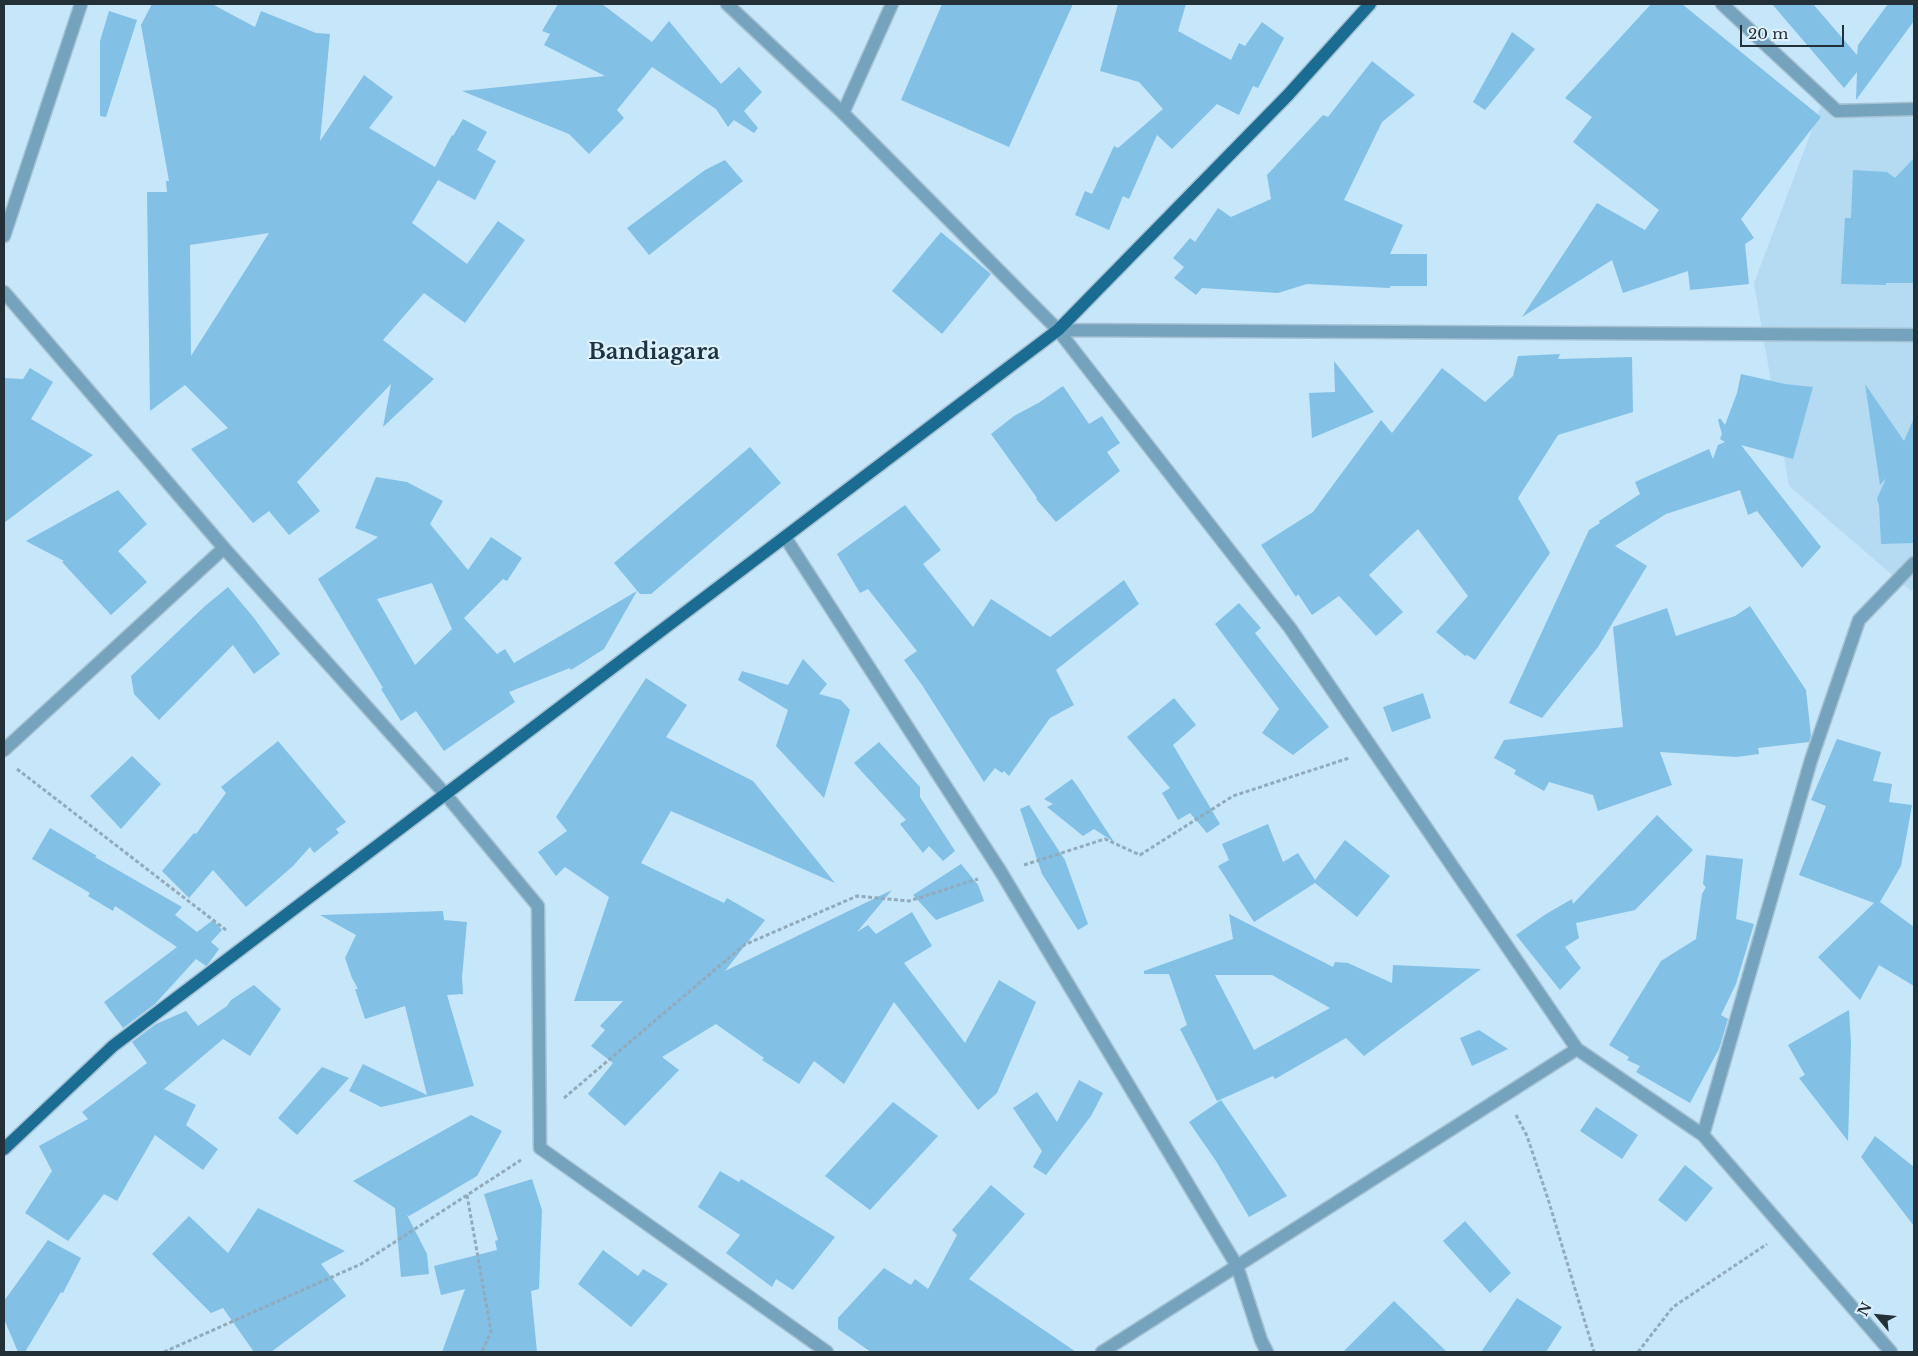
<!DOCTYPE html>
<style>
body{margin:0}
#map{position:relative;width:1918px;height:1356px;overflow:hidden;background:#c6e6f9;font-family:"Libre Baskerville",serif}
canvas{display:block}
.frame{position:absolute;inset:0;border:5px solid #243037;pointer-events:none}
.north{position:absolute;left:1853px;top:1291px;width:50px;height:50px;-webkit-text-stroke:4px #def1fc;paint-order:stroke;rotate:298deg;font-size:14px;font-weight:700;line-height:20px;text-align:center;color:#243037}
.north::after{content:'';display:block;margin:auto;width:18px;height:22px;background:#243037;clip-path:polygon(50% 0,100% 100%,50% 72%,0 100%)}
.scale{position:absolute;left:1740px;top:25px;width:104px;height:22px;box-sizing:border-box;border:2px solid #243037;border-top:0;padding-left:6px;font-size:15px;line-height:18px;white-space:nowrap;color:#243037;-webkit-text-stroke:4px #def1fc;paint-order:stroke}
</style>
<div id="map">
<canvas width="1918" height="1356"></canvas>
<div class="frame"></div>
<div class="north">N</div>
<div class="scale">20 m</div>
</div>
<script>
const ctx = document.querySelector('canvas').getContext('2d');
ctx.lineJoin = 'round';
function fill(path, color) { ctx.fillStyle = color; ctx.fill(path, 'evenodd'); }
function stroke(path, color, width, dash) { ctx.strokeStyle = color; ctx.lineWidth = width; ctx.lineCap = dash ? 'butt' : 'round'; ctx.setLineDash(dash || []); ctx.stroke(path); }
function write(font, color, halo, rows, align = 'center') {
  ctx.font = font + ' "Libre Baskerville",serif'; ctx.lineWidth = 4.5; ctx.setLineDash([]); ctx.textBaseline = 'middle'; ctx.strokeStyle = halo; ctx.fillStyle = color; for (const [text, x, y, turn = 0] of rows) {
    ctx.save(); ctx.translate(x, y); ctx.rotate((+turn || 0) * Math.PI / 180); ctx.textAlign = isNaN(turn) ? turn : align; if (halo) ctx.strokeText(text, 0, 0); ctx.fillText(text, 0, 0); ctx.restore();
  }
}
const built = new Path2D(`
 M 1822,103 L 1914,103 L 1914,589 L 1911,591 L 1789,486 L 1754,283 Z`);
const building = new Path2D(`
 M 152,4 L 212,4 L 255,27 L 261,11 L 316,33 L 330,34 L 320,141 L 364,75 L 393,97 L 369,128 L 435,167 L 452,135 L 453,136 L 463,119 L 487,132 L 477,150 L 496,161 L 475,200 L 438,180 L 412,223 L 467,264 L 498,221 L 525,240 L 465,323 L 424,293 L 383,340 L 434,379 L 383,427 L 391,384 L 297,482 L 320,511 L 289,535 L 269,511 L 253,523 L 191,449 L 228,428 L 185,385 L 150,411 L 147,192 L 167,192 L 166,181 L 169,181 L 141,25 ZM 269,233 L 191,356 L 190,245 Z
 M 558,4 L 602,4 L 652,42 L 669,21 L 721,84 L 739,67 L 762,92 L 744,111 L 758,128 L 754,133 L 734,120 L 728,127 L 716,109 L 652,67 L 617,110 L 624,118 L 589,154 L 569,134 L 462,91 L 605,76 L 544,45 L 550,34 L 542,31 Z
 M 942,4 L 1073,4 L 1009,147 L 901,100 Z
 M 1118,4 L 1186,4 L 1178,31 L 1231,60 L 1239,43 L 1245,46 L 1262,22 L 1284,38 L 1258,88 L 1253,86 L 1239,115 L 1217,104 L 1172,149 L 1157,135 L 1129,199 L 1123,196 L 1109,230 L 1075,215 L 1085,191 L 1092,194 L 1114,146 L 1118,148 L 1163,109 L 1139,82 L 1100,71 Z
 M 1651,4 L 1682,4 L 1821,117 L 1741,219 L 1754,238 L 1745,244 L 1749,284 L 1690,290 L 1688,271 L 1623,293 L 1612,260 L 1522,317 L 1597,203 L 1645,230 L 1659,210 L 1573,142 L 1592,117 L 1565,98 Z
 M 1772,4 L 1813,4 L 1857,55 L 1858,45 L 1888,4 L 1914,4 L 1914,21 L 1856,100 L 1857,72 L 1844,88 Z
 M 109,11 L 137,20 L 106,117 L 100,116 L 100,41 Z
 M 1512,32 L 1535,49 L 1485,110 L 1473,102 Z
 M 1372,61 L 1415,95 L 1382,122 L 1344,200 L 1403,225 L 1390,254 L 1427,254 L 1427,286 L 1390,286 L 1390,288 L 1307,284 L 1278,293 L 1202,288 L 1196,295 L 1174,278 L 1184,267 L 1173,258 L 1190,238 L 1195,242 L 1218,208 L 1231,217 L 1271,199 L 1267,175 L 1323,115 L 1328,117 Z
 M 1914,158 L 1914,283 L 1886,283 L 1886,285 L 1841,284 L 1845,218 L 1851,218 L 1853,170 L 1887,172 L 1895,178 Z
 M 725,160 L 743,181 L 649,255 L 627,228 L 705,170 Z
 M 941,232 L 991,274 L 942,334 L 892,291 Z
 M 1560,354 L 1558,359 L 1632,357 L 1633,412 L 1558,435 L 1518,498 L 1550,553 L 1475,660 L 1467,655 L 1465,656 L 1436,632 L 1468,596 L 1418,529 L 1369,575 L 1403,612 L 1376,636 L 1339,596 L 1312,615 L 1298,594 L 1296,597 L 1261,545 L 1313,512 L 1381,420 L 1392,433 L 1442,368 L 1485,402 L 1513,376 L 1518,356 Z
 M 1334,361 L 1374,412 L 1312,438 L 1309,393 L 1335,392 Z
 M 30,368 L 53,382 L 31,419 L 93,455 L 4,523 L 4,378 L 23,379 Z
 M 1741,374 L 1785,384 L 1813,387 L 1793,459 L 1741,445 L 1821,547 L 1802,568 L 1757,511 L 1748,515 L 1740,490 L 1666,514 L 1615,546 L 1647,566 L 1598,647 L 1542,718 L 1509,703 L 1589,530 L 1600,523 L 1599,521 L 1640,494 L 1635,482 L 1709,449 L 1713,459 L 1718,445 L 1725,442 L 1720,439 L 1722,434 L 1718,420 L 1720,418 L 1725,425 L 1737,393 Z
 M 1865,384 L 1904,441 L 1914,418 L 1914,543 L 1881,544 L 1879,505 L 1877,499 L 1886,478 L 1880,485 Z
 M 1063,386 L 1089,424 L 1102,416 L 1120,443 L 1107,452 L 1120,471 L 1056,522 L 1036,499 L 1037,498 L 991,434 L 1014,416 L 1040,402 Z
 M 750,447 L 781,483 L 651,594 L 640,594 L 614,563 Z
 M 376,477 L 407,482 L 443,501 L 430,524 L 468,570 L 491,537 L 522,558 L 507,581 L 503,579 L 464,618 L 497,654 L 505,649 L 514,663 L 637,591 L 604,649 L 571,670 L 570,668 L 509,692 L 515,702 L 444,751 L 416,711 L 401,721 L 381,689 L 383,688 L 318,579 L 378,537 L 355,528 ZM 432,583 L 452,629 L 415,665 L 377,599 Z
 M 118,490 L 147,524 L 118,551 L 147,582 L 111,615 L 62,562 L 64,561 L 26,541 Z
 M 905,505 L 941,550 L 923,564 L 973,627 L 991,599 L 1050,637 L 1124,580 L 1139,604 L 1056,670 L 1074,705 L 1050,718 L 1009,776 L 1004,771 L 1002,773 L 995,768 L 984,782 L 922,685 L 904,660 L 917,651 L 868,589 L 860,593 L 837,554 Z
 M 228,587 L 254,618 L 280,654 L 254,674 L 233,645 L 159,720 L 134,694 L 131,676 L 205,606 Z
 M 1239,603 L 1261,628 L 1255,633 L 1329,727 L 1293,755 L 1262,733 L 1279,709 L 1215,624 Z
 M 1750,606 L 1806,690 L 1811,736 L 1809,742 L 1758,748 L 1759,754 L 1736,757 L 1660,752 L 1672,785 L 1598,811 L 1593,795 L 1549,782 L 1544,791 L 1514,774 L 1516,770 L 1494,758 L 1504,740 L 1623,727 L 1613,627 L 1667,608 L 1676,636 L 1735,616 Z
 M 803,659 L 827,684 L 819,694 L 841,700 L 850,710 L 824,798 L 776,746 L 788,710 L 738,680 L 742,671 L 788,685 Z
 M 646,678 L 687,705 L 666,737 L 753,781 L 835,883 L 671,811 L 641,863 L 724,903 L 727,898 L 765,920 L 725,971 L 892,890 L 857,932 L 868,925 L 876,934 L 912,912 L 932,946 L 904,963 L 965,1043 L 999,980 L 1036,1002 L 997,1093 L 978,1110 L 894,1002 L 844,1084 L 814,1061 L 799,1084 L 762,1060 L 764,1058 L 716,1024 L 662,1057 L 679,1070 L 625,1126 L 588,1094 L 613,1063 L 591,1046 L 605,1030 L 600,1026 L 623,1001 L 574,1001 L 609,897 L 565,867 L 556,876 L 538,852 L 567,831 L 556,817 Z
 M 1423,693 L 1431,718 L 1392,732 L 1383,707 Z
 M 1174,698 L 1196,725 L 1173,745 L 1220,824 L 1207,833 L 1190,813 L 1178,820 L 1162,793 L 1170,788 L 1127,737 Z
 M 1837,739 L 1881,752 L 1873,781 L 1892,784 L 1889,802 L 1912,805 L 1901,866 L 1880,902 L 1914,927 L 1914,986 L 1879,965 L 1860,1000 L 1818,957 L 1874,903 L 1799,875 L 1826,806 L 1811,800 Z
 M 278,741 L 346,822 L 336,829 L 339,833 L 314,853 L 310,847 L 293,866 L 246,907 L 213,870 L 189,898 L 162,871 L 194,833 L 196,834 L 226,793 L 221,787 Z
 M 879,742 L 920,787 L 920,797 L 955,851 L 943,861 L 929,846 L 923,853 L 900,824 L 906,820 L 854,763 Z
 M 132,756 L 161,784 L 121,829 L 90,796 Z
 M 1072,779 L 1078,787 L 1114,842 L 1094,829 L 1083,836 L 1047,807 L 1053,804 L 1044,799 Z
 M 1029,805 L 1065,860 L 1088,924 L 1078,930 L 1042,874 L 1020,809 Z
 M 1657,815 L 1693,850 L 1635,910 L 1576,923 L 1579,938 L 1565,947 L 1581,968 L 1560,990 L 1516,935 L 1546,914 L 1572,899 L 1573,904 Z
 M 1268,824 L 1283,862 L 1298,853 L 1315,880 L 1345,840 L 1390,876 L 1357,917 L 1315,883 L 1254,922 L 1218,866 L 1229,860 L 1222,844 Z
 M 50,828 L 97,856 L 95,857 L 182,907 L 175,915 L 197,932 L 213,920 L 222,930 L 211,942 L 219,949 L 209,963 L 206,966 L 196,959 L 155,1004 L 123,1028 L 104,1002 L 177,947 L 115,906 L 113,911 L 88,896 L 90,893 L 32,859 Z
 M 1706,855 L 1743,859 L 1736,919 L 1754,924 L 1736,984 L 1721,1015 L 1728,1019 L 1719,1049 L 1690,1103 L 1636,1072 L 1640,1066 L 1627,1060 L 1629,1057 L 1609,1045 L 1661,961 L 1696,939 L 1702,894 L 1706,887 L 1703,884 Z
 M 961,864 L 978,885 L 984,901 L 936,920 L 913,895 Z
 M 443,911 L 444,920 L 467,922 L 462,977 L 463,994 L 447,995 L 474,1086 L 381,1107 L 349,1091 L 363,1064 L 427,1095 L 405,1006 L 365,1019 L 355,989 L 358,989 L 352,978 L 345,958 L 356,935 L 320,915 Z
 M 1229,914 L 1333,967 L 1335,962 L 1348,963 L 1392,983 L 1393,965 L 1481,969 L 1364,1056 L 1346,1038 L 1275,1079 L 1273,1076 L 1217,1101 L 1180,1029 L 1187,1025 L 1169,974 L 1144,974 L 1144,971 L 1233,939 ZM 1215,975 L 1272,975 L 1330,1008 L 1254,1050 Z
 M 254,985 L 281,1009 L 250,1056 L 223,1039 L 164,1089 L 196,1105 L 186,1125 L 218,1149 L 203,1170 L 155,1135 L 117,1201 L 104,1194 L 68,1241 L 25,1213 L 52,1171 L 39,1146 L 88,1119 L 82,1112 L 147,1063 L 132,1042 L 156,1024 L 186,1011 L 198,1026 L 227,1006 L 231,1000 Z
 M 1849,1010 L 1851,1043 L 1848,1141 L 1799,1078 L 1805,1075 L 1788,1045 Z
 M 1479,1030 L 1508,1049 L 1472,1066 L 1460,1038 Z
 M 322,1067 L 349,1078 L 297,1135 L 278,1118 Z
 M 1079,1080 L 1103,1093 L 1091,1116 L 1046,1175 L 1033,1167 L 1042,1151 L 1013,1108 L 1037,1092 L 1057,1122 Z
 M 1221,1100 L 1287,1196 L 1249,1217 L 1216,1161 L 1189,1122 Z
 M 893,1102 L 938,1136 L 870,1210 L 825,1176 Z
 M 1596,1107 L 1638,1135 L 1622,1159 L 1580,1131 Z
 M 471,1115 L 502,1131 L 477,1176 L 409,1216 L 407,1215 L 427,1254 L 429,1274 L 401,1277 L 395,1208 L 353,1181 Z
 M 1875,1136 L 1914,1167 L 1914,1226 L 1861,1157 Z
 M 1685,1165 L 1713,1188 L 1686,1222 L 1658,1200 Z
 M 720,1171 L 739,1182 L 741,1179 L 835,1237 L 793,1290 L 776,1279 L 772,1287 L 726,1253 L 740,1235 L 698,1207 Z
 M 532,1179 L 542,1210 L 539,1289 L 531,1291 L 537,1352 L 442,1352 L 465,1289 L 441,1295 L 434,1266 L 497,1250 L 495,1241 L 498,1240 L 484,1194 Z
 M 991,1185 L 1025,1214 L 969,1279 L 1076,1352 L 871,1352 L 838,1329 L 838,1318 L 884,1268 L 911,1285 L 915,1279 L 928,1289 L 957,1235 L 952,1230 Z
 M 258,1208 L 345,1251 L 321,1264 L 346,1296 L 271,1352 L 254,1352 L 223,1308 L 211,1313 L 152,1254 L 189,1216 L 228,1253 Z
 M 1465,1221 L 1511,1273 L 1490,1293 L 1443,1241 Z
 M 48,1240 L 81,1258 L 63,1293 L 61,1292 L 25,1352 L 18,1352 L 4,1319 L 4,1301 Z
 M 603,1250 L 638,1276 L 643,1269 L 668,1284 L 631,1327 L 578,1284 Z
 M 1517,1298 L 1562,1327 L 1546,1352 L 1481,1352 Z
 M 1394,1301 L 1419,1325 L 1447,1352 L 1343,1352 Z`);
const path = new Path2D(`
 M 17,769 L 226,930
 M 1024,865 L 1105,839 L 1140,855 L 1233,796 L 1349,758
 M 564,1098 L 744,945 L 857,896 L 909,901 L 978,879
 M 1516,1115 L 1527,1136 L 1548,1199 L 1594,1352
 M 467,1195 L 491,1331 L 482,1352
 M 164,1352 L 361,1264 L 521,1160
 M 1638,1352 L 1673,1307 L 1767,1244`);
const minor = new Path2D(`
 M 727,4 L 843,113 L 1058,330 L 1290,628 L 1577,1049 L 1703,1135 L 1891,1352
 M 1722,4 L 1837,111 L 1914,109
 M 843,113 L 892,4
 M 4,236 L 81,4
 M 4,292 L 224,548 L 446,795 L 538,906 L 540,1148 L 827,1352
 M 1058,330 L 1914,335
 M 785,537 L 1001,872 L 1237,1266 L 1261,1340 L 1267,1352
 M 4,750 L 224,548
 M 1703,1135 L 1811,760 L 1859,620 L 1914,563
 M 1102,1352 L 1577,1049`);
const major = new Path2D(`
 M 4,1149 L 113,1046 L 1058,330 L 1288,95 L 1370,4`);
const townNames = [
 ["Bandiagara",654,353]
];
fill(built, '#b5dbf3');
fill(building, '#82c0e5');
stroke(minor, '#a6c2d2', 15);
stroke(major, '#a6c2d2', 15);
stroke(path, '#91abba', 3, [4, 2.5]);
stroke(minor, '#75a3be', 12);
stroke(major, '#1a6c93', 12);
write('bold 22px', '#1b3544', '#def1fc', townNames);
</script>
